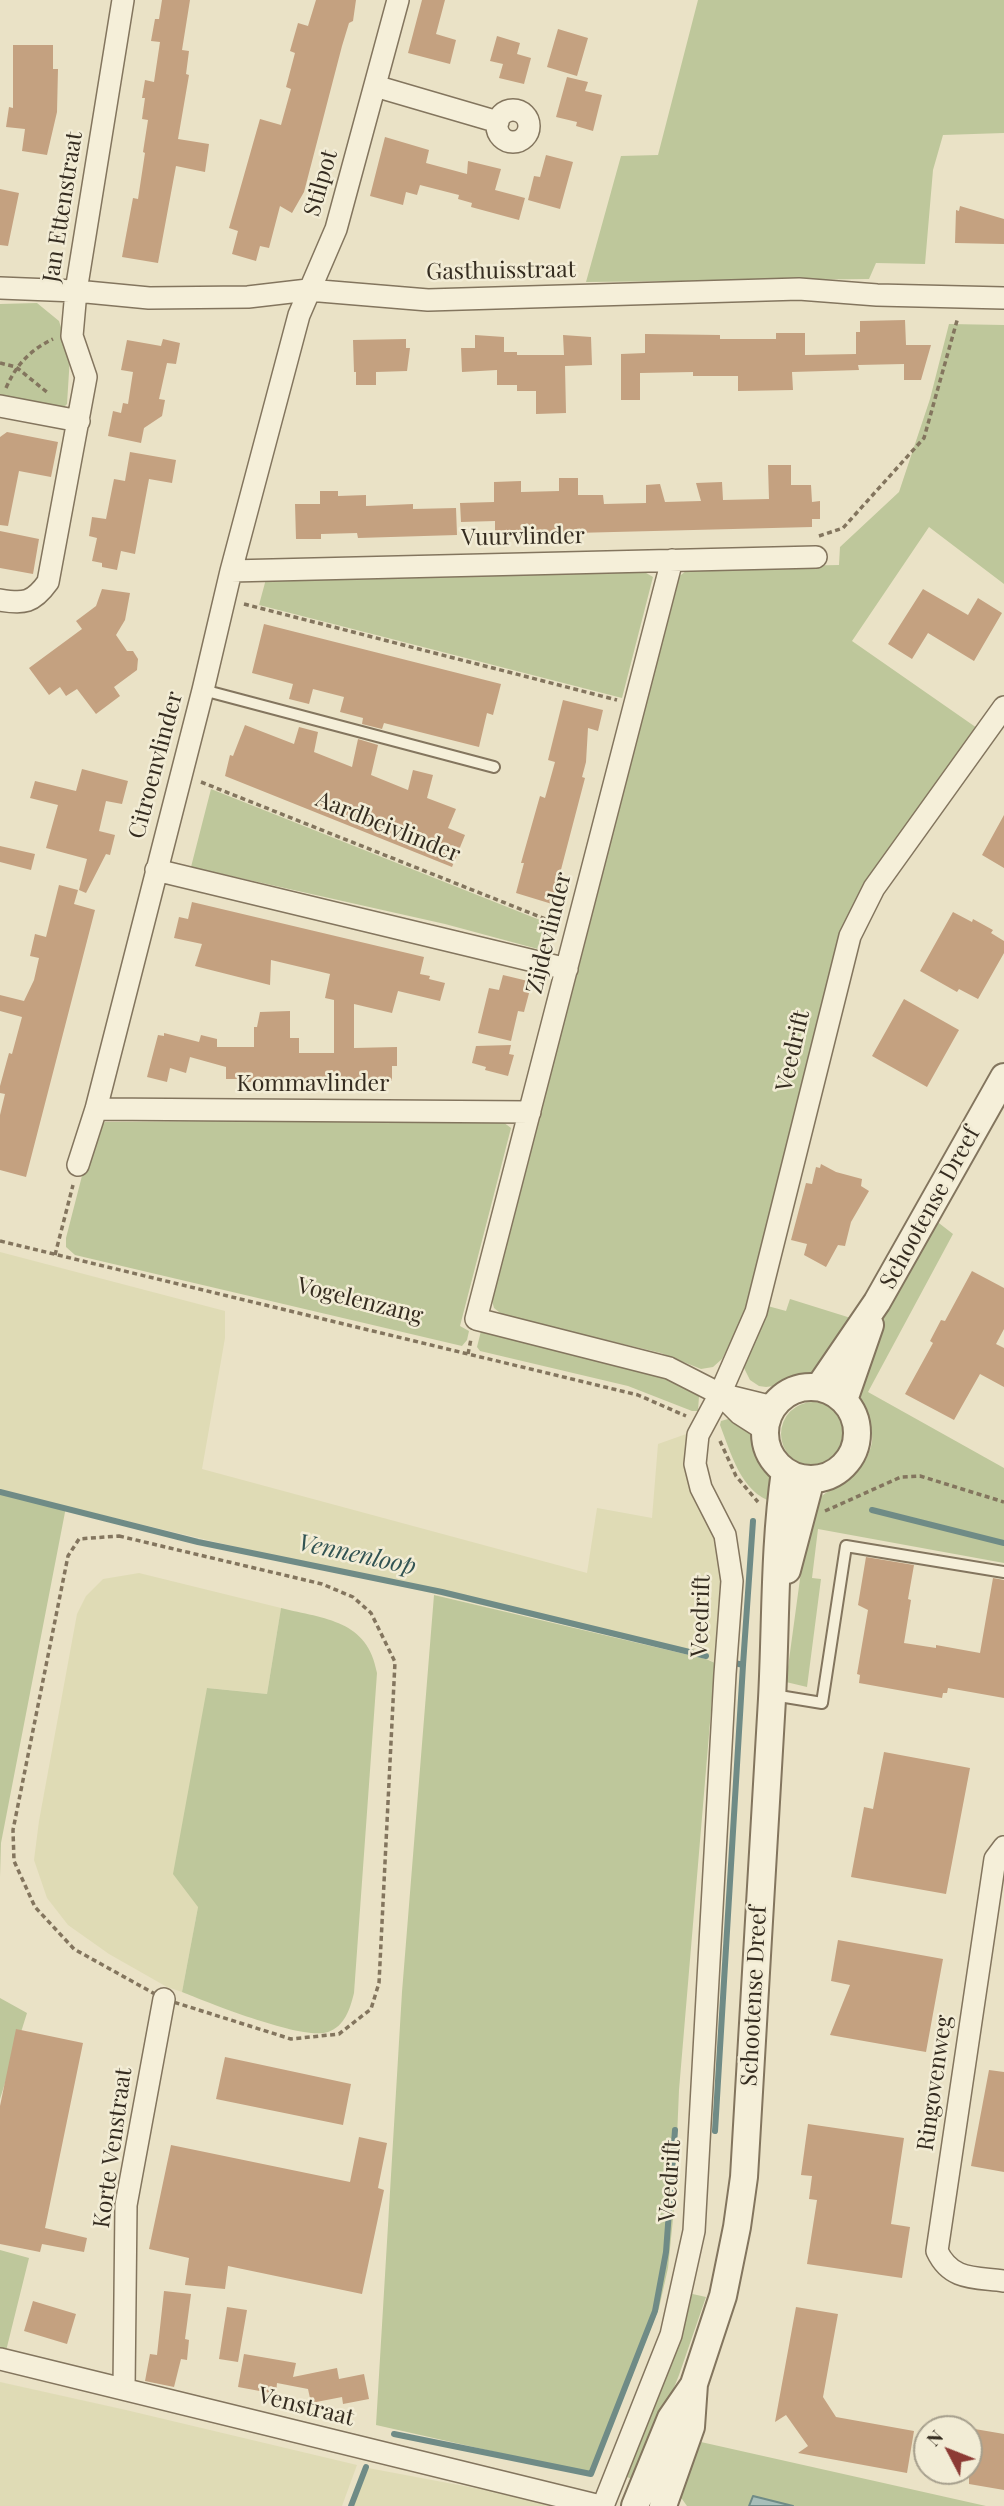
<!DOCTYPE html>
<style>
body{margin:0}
#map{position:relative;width:1004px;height:2506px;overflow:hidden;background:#eae2c6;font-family:"Playfair Display",serif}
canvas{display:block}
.north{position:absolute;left:913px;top:2415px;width:70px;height:70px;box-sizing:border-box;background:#f2ecd5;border:2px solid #a69f8d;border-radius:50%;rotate:312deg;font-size:19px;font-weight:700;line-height:28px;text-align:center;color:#352c20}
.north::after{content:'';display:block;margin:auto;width:24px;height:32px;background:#8c3a34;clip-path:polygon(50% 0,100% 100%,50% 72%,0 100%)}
</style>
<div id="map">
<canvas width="1004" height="2506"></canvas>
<div class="north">N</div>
</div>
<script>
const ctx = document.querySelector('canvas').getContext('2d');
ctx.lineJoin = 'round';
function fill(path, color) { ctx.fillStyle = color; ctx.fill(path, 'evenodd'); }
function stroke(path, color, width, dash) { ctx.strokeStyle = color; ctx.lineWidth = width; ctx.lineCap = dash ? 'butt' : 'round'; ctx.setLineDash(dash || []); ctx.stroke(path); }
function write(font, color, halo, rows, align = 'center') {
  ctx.font = font + ' "Playfair Display",serif'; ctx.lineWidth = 5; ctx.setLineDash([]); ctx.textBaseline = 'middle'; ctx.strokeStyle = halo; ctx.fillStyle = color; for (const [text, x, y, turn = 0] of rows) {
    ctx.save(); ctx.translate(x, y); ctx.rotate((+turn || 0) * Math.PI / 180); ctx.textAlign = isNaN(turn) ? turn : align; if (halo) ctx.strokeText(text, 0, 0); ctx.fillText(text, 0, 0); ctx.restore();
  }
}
const farmland = new Path2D(`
 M 0,1252 L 225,1311 L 225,1338 L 202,1469 L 587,1573 L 597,1508 L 652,1518 L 658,1444 L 689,1433 L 696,1497 L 722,1554 L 715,1663 L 706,1658 L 0,1491 Z
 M 139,1573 L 281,1608 L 267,1694 L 208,1688 L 198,1907 L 182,1992 L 167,1987 L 109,1954 L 68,1925 L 47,1898 L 34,1860 L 39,1821 L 77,1614 L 86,1596 L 103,1579 Z
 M 0,2382 L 126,2410 L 357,2465 L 342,2506 L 0,2506 Z
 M 368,2468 L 560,2504 L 559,2506 L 354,2506 Z`);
const green = new Path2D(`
 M 698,0 L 1004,0 L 1004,133 L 943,135 L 933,170 L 925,264 L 876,263 L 869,279 L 586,282 L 621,156 L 658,155 Z
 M 37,303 L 59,321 L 70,356 L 67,404 L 61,410 L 0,397 L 0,304 Z
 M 949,324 L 1004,325 L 1004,584 L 929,527 L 852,641 L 977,728 L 870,877 L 746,1312 L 722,1359 L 713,1367 L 701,1369 L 661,1353 L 504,1316 L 494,1308 L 491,1297 L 677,578 L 690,568 L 839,565 L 840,547 L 899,492 L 930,399 Z
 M 641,570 L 653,577 L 622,698 L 259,605 L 266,579 Z
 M 211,789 L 555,926 L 549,952 L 445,924 L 191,867 Z
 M 499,1119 L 511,1128 L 460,1326 L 469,1331 L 467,1340 L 462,1346 L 75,1255 L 66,1247 L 66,1238 L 84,1168 L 100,1126 L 105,1122 Z
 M 935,1220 L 953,1234 L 868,1392 L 1004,1468 L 1004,1563 L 818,1529 L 812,1578 L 821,1579 L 807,1687 L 786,1682 L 808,1520 C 810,1516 811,1509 814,1505 C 827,1485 853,1485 867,1457 C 870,1450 873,1443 872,1436 C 871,1420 863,1408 858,1394 L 881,1321 Z
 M 790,1299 L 854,1319 L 813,1375 L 781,1385 L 766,1387 L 759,1386 L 750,1380 L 743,1366 L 764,1305 L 786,1311 Z
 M 482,1327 L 666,1371 L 695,1389 L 699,1396 L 698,1411 L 692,1411 L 628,1386 L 480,1351 L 477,1347 Z
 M781 1434a32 32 0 1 1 64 0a32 32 0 1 1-64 0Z
 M 728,1419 L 735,1419 L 754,1434 L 760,1458 L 772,1478 L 773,1502 C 741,1493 731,1453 720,1425 L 721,1421 Z
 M 0,1491 L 66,1507 L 1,1843 L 0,1877 Z
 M 434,1595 L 706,1659 L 715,1663 L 679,2090 L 674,2209 L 668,2268 L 659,2308 L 593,2474 L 376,2425 L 402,1992 Z
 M 281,1608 C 325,1619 368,1620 377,1673 L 354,1993 C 350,2009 345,2026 328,2032 C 304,2041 209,2003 182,1992 L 198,1907 L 173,1874 L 207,1688 L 267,1694 Z
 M 0,1998 L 27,2013 L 0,2099 Z
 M 0,2250 L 29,2258 L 5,2355 L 0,2354 Z
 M 688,2293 L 706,2297 L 679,2375 L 637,2481 L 622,2475 Z
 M 692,2440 L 986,2506 L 793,2506 L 753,2497 L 749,2506 L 687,2506 L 682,2499 L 673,2494 Z`);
const water = new Path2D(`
 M 753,2496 L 793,2506 L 749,2506 Z`);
const stream = new Path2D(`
 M 0,1492 L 198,1542 L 442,1592 L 706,1656
 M 872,1510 L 1004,1543
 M 735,1663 L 743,1665 L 753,1521
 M 715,2131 L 743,1665
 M 394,2434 L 591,2474 L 655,2311 L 666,2252 L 675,2130
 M 351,2506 L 366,2467`);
const building = new Path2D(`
 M 162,0 L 190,0 L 182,50 L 189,51 L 186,74 L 189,75 L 178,139 L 209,144 L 205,172 L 176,166 L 158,263 L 122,257 L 133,198 L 138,199 L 145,153 L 143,152 L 148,120 L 142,119 L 145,98 L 142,98 L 145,80 L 154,82 L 160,42 L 151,41 L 155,19 L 159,19 Z
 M 316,0 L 356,0 L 353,21 L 349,23 L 342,46 L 304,192 L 292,213 L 280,206 L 269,248 L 260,246 L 256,261 L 232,254 L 238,231 L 229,228 L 260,119 L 281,125 L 291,89 L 286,87 L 295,53 L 290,51 L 298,23 L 308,26 Z
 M 422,0 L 445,0 L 436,34 L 456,40 L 450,64 L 408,53 Z
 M 558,29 L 588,38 L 577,76 L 547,67 Z
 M 497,36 L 520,43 L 517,54 L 531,58 L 524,84 L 499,78 L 503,64 L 490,61 Z
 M 13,45 L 53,45 L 53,69 L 58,69 L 57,112 L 47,155 L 22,151 L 25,129 L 6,127 L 9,107 L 13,108 Z
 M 567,77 L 588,82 L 585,91 L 602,95 L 593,131 L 576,126 L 577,122 L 556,117 Z
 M 385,137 L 429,150 L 426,163 L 467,174 L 468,161 L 501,169 L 495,190 L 525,198 L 519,220 L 471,207 L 472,203 L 458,199 L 459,195 L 420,185 L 417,195 L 406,192 L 403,205 L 370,196 Z
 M 546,155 L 573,162 L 560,209 L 528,200 L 534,176 L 540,177 Z
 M 0,189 L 19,193 L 8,246 L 0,245 Z
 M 960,206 L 1004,219 L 1004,244 L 955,243 L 956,210 L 959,211 Z
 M 905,320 L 906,345 L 931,345 L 921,380 L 904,380 L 904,364 L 858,365 L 859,370 L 792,372 L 793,390 L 738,391 L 738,376 L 693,376 L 693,372 L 640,373 L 640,400 L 621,400 L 621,354 L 645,353 L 645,334 L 720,335 L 720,339 L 776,339 L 776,333 L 805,333 L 805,355 L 856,354 L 856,332 L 860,332 L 860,321 Z
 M 475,335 L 504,337 L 504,352 L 517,352 L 517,355 L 564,355 L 563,335 L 591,337 L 592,365 L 565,366 L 566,413 L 536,414 L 536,391 L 517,391 L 517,385 L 497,385 L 497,370 L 462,372 L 461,348 L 475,348 Z
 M 163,339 L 180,343 L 176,364 L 167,363 L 159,399 L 165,400 L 162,416 L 144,428 L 141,443 L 108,436 L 113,411 L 121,413 L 123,403 L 128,404 L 133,372 L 121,370 L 127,340 L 161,346 Z
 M 406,339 L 406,348 L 410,348 L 407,371 L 376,372 L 376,385 L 356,385 L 356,372 L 354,372 L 353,340 Z
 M 7,432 L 58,442 L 51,477 L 19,471 L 8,526 L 0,525 L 0,437 Z
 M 130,452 L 176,460 L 172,483 L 149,479 L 135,554 L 121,551 L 117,570 L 102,567 L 102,563 L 92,561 L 97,538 L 89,536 L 92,517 L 106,519 L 114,479 L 125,481 Z
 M 768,465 L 791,465 L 791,485 L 811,485 L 812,502 L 820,501 L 820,519 L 812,519 L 812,527 L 495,535 L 495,521 L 461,522 L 460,503 L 494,502 L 494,482 L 521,481 L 521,492 L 559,491 L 559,478 L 578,478 L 578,495 L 603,495 L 604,504 L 646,503 L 646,485 L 660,484 L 665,502 L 701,501 L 696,483 L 722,482 L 723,500 L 769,499 Z
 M 320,491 L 338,491 L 338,496 L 366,495 L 366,506 L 413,504 L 413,509 L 456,508 L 457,535 L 358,538 L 357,533 L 321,534 L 321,539 L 296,539 L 295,504 L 320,504 Z
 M 0,531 L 39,539 L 33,574 L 0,568 Z
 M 102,589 L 130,593 L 125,620 L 116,635 L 127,651 L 133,651 L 138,659 L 137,670 L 114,687 L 120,696 L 96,714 L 77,689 L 66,696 L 60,687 L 49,695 L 29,668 L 82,629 L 76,621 L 96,606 Z
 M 923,589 L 968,615 L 978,598 L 1002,613 L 974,661 L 928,633 L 912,659 L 888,644 Z
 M 264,624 L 501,684 L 493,715 L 487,713 L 479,747 L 384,723 L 382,729 L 362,724 L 363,718 L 340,712 L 344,697 L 313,689 L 309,704 L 289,699 L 293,684 L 252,673 Z
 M 563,700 L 603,710 L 598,731 L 588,728 L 586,762 L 582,777 L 585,778 L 552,904 L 516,893 L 524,863 L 521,863 L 540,796 L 545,798 L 555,762 L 548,760 Z
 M 245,725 L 294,744 L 299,727 L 318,732 L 314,752 L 352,767 L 358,739 L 378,745 L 371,775 L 408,790 L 413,770 L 433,775 L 427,798 L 456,809 L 448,828 L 465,835 L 452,867 L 225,776 L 230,755 L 233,756 Z
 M 82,769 L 128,781 L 122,804 L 106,801 L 99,831 L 115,835 L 110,855 L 106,854 L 86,893 L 79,890 L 87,859 L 46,848 L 58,805 L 30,798 L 35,781 L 76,791 Z
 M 1004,815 L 1004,868 L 982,855 Z
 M 0,846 L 35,854 L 31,870 L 0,862 Z
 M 59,885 L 78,890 L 74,904 L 95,910 L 26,1177 L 0,1170 L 0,1115 L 5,1094 L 0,1093 L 0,1086 L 9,1053 L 12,1054 L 22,1017 L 0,1011 L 0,995 L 24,1001 L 34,980 L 39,958 L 30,956 L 35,934 L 46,937 Z
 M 192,902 L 424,957 L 420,974 L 430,976 L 429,979 L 445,983 L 440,1001 L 398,991 L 392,1013 L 354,1004 L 354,1048 L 397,1047 L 397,1066 L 392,1066 L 392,1081 L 372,1082 L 370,1079 L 292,1082 L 258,1079 L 258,1082 L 240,1082 L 239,1079 L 226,1079 L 226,1067 L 190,1057 L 186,1073 L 170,1068 L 167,1082 L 147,1077 L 158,1035 L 164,1036 L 164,1033 L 199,1042 L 201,1035 L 217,1039 L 217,1047 L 254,1047 L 254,1027 L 257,1027 L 260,1012 L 290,1011 L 290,1038 L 299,1038 L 299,1053 L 334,1053 L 334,1000 L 325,998 L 330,974 L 271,960 L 270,985 L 195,966 L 202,944 L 174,938 L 179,917 L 188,919 Z
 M 953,912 L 972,922 L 973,919 L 993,930 L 991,933 L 1004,941 L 1004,953 L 978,999 L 959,989 L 957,992 L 920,971 Z
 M 503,975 L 532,982 L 524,1012 L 518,1011 L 511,1041 L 478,1033 L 489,988 L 499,990 Z
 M 904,999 L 959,1030 L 927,1087 L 872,1056 Z
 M 511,1045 L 509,1054 L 514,1055 L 508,1076 L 485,1070 L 486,1067 L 472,1063 L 476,1046 Z
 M 821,1164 L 836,1172 L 862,1179 L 861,1186 L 869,1191 L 851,1222 L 845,1246 L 838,1245 L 826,1267 L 804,1255 L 807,1244 L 791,1240 L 806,1183 L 812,1184 L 816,1167 L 820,1168 Z
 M 972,1271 L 1004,1288 L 1004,1329 L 996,1344 L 1004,1348 L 1004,1387 L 980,1374 L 954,1420 L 905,1394 L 933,1343 L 930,1341 L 941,1320 L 945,1321 Z
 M 866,1557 L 914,1565 L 908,1599 L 911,1600 L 904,1643 L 936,1648 L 936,1645 L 980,1653 L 993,1578 L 1004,1580 L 1004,1698 L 948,1688 L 947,1693 L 943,1693 L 942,1698 L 859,1683 L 860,1675 L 857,1674 L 868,1610 L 858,1605 Z
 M 884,1752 L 970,1768 L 946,1894 L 851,1877 L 864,1807 L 873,1809 Z
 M 838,1940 L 943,1959 L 926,2052 L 830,2035 L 850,1985 L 831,1981 Z
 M 16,2029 L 83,2043 L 45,2228 L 87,2238 L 84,2252 L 42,2244 L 40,2252 L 0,2244 L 0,2106 Z
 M 225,2057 L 351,2084 L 343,2125 L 216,2099 Z
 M 989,2070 L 1004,2072 L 1004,2172 L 971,2166 Z
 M 808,2124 L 904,2138 L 891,2224 L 910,2227 L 902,2278 L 807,2264 L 817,2200 L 809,2199 L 812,2176 L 801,2175 Z
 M 359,2137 L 387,2143 L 378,2188 L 384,2190 L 362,2294 L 228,2266 L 225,2289 L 185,2285 L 189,2258 L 149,2249 L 171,2145 L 350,2182 Z
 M 164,2291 L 191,2294 L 185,2339 L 189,2340 L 187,2360 L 181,2359 L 174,2387 L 145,2381 L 150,2354 L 157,2355 Z
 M 33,2301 L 76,2314 L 67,2344 L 24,2331 Z
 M 227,2307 L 247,2310 L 238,2362 L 219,2359 Z
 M 796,2307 L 838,2314 L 823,2397 L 836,2417 L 914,2431 L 907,2473 L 798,2453 L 808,2446 L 786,2415 L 775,2422 Z
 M 244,2354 L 296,2363 L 293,2377 L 337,2368 L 339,2379 L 364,2374 L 369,2399 L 343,2404 L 342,2397 L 311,2403 L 308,2389 L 277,2383 L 276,2394 L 238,2387 Z
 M 969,2428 L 1004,2434 L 1004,2490 L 969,2484 Z`);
const path = new Path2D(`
 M 0,363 L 16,367 L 48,393
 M 6,388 C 16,365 30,350 53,339
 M 819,536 L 843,528 L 924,438 L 958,317
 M 244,604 L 617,700
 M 201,782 L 558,924
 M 0,1241 L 638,1395 L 686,1416
 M 55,1255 L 73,1185
 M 468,1354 L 471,1339
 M 720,1441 L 736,1476 L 758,1502
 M 825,1511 L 901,1477 L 920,1476 L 1004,1502
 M 119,1536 L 322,1584 L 353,1597 L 371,1613 L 395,1662 L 379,1983 L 371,2009 L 339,2034 L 291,2039 L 164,1999 L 74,1949 L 35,1907 L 14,1861 L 13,1830 L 68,1556 L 79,1539 Z`);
const service = new Path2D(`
 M 203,690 L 494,767
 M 773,1695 L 822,1703 L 846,1546 L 1004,1572`);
const minor = new Path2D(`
 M 375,86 L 498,122
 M497 126a16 16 0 1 1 32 0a16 16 0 1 1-32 0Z
 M 0,288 L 76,291 L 149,298 L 248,297 L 308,290 L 428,300 L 799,289 L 877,295 L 1004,298
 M 0,406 L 79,421
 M 672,560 L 476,1319 L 669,1368 L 720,1394 L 773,1407
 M 231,571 L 816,557
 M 0,600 C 24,604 33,603 48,582 L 86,377 L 72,336 L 76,291 L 123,0
 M 156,870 L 567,969
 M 96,1109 L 530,1112
 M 78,1165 L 96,1109 L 203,690 L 231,571 L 299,315 L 336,229 L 398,0
 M 720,1394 L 740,1414 L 765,1430
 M 1004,1847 L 995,1859 L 937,2251 C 951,2281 975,2277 1004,2281
 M 0,2359 L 600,2506
 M 124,2389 L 126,2205 L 164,1999
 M 603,2506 L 671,2335 L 694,2231 L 725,1674 L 732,1581 L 725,1535 L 701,1488 L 695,1464 L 698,1435 L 720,1394 L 756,1312 L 850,936 L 874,888 L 1004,707`);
const tertiary = new Path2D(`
 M765 1433a46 46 0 1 1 92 0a46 46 0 1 1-92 0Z
 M 819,1387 L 877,1302 L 1004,1077
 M 844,1400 L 870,1325
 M 787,1570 L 811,1479
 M 635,2506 L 671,2418 L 693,2386
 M 663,2506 L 691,2427 L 694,2384 L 723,2296 L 737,2227 L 744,2177 C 753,2018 762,1859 772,1699 C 776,1623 774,1547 785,1471`);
const streetNames = [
 ["Stilpot",321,183,-74],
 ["Jan Ettenstraat",63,207,-81],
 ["Gasthuisstraat",501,271,-1],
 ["Vuurvlinder",523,537,-1],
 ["Citroenvlinder",156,765,-75],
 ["Aardbeivlinder",388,827,22],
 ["Zijdevlinder",549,933,-76],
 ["Veedrift",793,1051,-77],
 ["Kommavlinder",313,1084],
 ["Schootense Dreef",930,1208,-61],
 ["Vogelenzang",360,1301,14],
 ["Veedrift",701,1616,-88],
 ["Schootense Dreef",754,1996,-87],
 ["Ringovenweg",935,2083,-82],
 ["Korte Venstraat",113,2148,-82],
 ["Veedrift",670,2181,-86],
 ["Venstraat",306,2407,14]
];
const waterNames = [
 ["Vennenloop",357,1555,12]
];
fill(farmland, '#dfdbb5');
fill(green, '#bec79b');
fill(water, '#a7beb9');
stroke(water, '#6f8b86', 2);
stroke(stream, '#6f8b86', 6);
fill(building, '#c4a180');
stroke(service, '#83755e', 14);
stroke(minor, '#83755e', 24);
stroke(tertiary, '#83755e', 30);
stroke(path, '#83755e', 3.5, [5, 3.5]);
stroke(service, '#f5efd9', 10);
stroke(minor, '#f5efd9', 21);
stroke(tertiary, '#f5efd9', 26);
write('23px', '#352c20', '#f2ecd5', streetNames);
write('italic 24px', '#315353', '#f2ecd5', waterNames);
</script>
